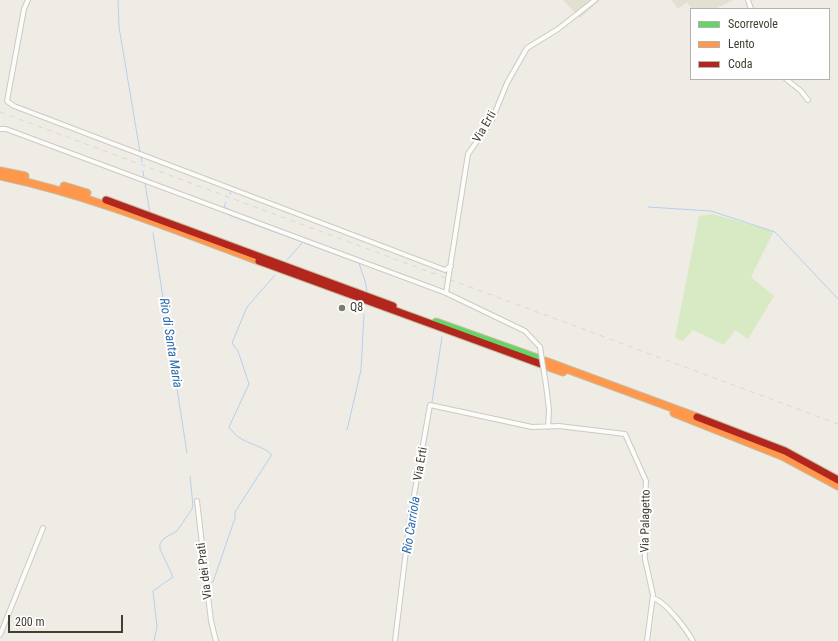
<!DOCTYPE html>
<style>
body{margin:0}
#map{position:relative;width:838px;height:641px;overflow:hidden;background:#eeece4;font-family:"Roboto Condensed",sans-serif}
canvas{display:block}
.legend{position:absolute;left:690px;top:8px;width:140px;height:72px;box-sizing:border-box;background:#fff;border:1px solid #b4b2ad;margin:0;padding:5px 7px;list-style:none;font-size:12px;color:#433e32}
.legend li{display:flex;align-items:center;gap:8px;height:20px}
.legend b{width:20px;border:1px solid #b4b2ad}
.scale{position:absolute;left:8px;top:615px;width:115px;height:18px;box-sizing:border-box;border:2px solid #433e32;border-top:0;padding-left:5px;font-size:12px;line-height:14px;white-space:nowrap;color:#433e32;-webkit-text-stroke:3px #fff;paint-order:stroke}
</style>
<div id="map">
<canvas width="838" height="641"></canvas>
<ul class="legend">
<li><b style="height:5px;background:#63d668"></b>Scorrevole</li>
<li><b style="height:5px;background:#ff974d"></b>Lento</li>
<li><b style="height:5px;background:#b3261e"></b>Coda</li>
</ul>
<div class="scale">200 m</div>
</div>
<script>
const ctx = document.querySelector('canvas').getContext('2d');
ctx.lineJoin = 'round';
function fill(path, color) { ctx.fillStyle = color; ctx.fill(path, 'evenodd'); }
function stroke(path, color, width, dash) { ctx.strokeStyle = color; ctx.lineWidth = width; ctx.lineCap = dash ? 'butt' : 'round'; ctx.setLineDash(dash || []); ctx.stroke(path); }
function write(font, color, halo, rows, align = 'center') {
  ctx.font = font + ' "Roboto Condensed",sans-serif'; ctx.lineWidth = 4; ctx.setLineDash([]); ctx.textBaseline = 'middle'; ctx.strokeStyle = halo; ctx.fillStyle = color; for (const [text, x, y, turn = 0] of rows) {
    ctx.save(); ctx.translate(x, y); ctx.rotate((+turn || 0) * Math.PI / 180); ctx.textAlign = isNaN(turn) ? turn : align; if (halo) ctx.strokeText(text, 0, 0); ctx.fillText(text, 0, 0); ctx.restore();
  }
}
const residential = new Path2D(`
 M 563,0 L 600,0 L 580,18 Z
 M 671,0 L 733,0 L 715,9 L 692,9 L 687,2 L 678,9 Z`);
const green = new Path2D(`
 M 712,214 L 774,231 L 751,277 L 774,296 L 748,339 L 735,330 L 724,345 L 693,330 L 683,341 L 675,338 L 699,216 Z`);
const stream = new Path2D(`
 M 118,0 L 119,27 L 140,152
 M 141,157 L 142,162
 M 143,171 L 144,178
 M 145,183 L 150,214
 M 230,194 L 231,191 L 238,192
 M 226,202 L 224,207 L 230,210 L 229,212
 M 648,207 L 711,211 L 775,232 L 838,299
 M 229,215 L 359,263 L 365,281 L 367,291
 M 153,233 L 187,453
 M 287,260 L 302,243
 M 432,402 L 442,337
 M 347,430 L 361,370 L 364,314
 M 413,514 L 428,430
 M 209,584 L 213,582 L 235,518 L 235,512 L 271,456 L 271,454 C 257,442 241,445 229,427 L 249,384 L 238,351 L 232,343 L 247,307 L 275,275
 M 399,625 L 403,590
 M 154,641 L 157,627 L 153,591 L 173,577 L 160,549 L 160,544 L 163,539 L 177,531 L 192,509 L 193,505 L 190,476`);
const street = new Path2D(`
 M 28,0 L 24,9 L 7,101 L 14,106 L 445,270 L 451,266
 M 748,0 L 751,9
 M 786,79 L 801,91 L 808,100
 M 0,129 L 6,129 L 446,293 L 525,331 L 540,347
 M 446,293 L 468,154 L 492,120 L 507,83 L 527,48 L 558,29 L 595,0
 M 546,385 L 549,410 L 548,427
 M 197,501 L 211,621 L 216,641
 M 653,598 C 666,602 686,629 693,641
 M 0,635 L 43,528
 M 395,641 L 410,518 L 430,405 L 532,427 L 559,426 L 625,434 L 646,481 L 644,518 L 645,559 L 653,595 L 647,641`);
const fast = new Path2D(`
 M 436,322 L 540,359`);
const slow = new Path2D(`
 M 0,171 L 25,176
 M 0,176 C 89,195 173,229 259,261
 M 64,186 L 87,193
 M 545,361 L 697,417
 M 546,366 L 563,372
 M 674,413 L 782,456 L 838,486`);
const jam = new Path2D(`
 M 106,200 L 393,306
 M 259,261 L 541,364
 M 697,417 L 785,451 L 838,480`);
const rail = new Path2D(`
 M 0,112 L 838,424`);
const streetBridge = new Path2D(`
 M 540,347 L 546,385`);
const markers = [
 [342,308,4,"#7f7b70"]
];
const streetNames = [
 ["Via Erti",485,127,-60],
 ["Via Erti",421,464,-80],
 ["Via Palagetto",646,521,-89],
 ["Via dei Prati",205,571,-97]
];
const poiNames = [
 ["Q8",350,308]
];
const waterNames = [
 ["Rio di Santa Maria",170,343,81],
 ["Rio Carriola",412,525,-81]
];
fill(residential, '#e3dfd1');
fill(green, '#d7eac3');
stroke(stream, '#b3d1ee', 1);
stroke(street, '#cccac2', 6);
stroke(fast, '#c6bc9f', 9);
stroke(slow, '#c6bc9f', 9);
stroke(jam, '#c6bc9f', 9);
stroke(street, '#fcfcfb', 4);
stroke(fast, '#63d668', 7);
stroke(slow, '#ff974d', 7);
stroke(jam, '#b3261e', 7);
stroke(rail, '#d7d7d6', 1, [5, 5]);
stroke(streetBridge, '#cccac2', 6, []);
stroke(streetBridge, '#fcfcfb', 4);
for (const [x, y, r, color] of markers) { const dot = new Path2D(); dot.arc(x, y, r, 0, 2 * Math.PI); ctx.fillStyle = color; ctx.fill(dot); stroke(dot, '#fff', 1.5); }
write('12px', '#433e32', '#fff', streetNames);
write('12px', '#433e32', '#fff', poiNames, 'left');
write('italic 13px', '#296ab0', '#fff', waterNames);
</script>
